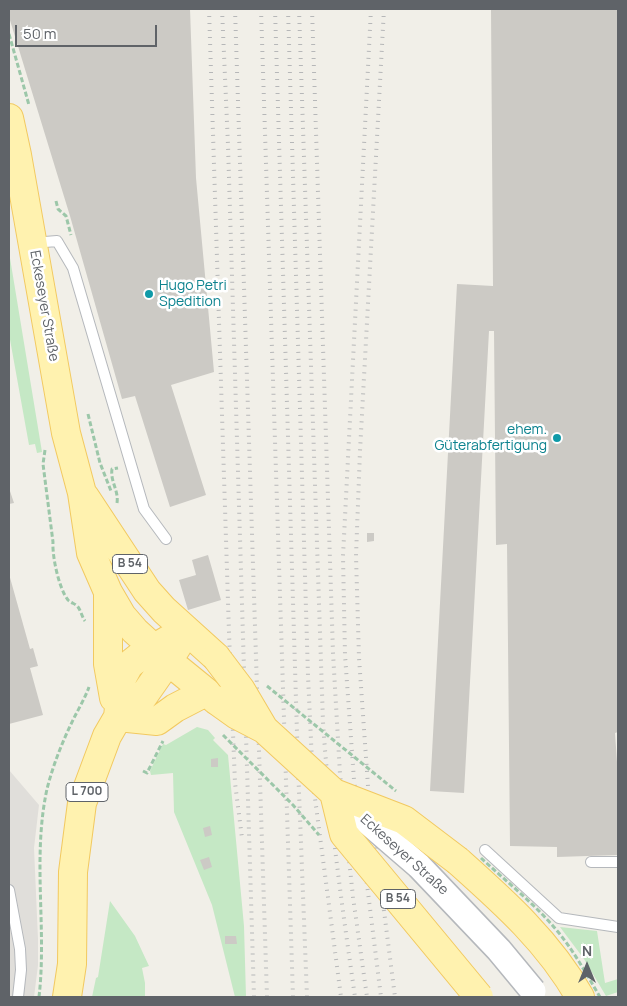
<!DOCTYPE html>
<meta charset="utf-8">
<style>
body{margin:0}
#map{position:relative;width:627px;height:1006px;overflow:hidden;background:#f1efe8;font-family:Manrope,sans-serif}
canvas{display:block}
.frame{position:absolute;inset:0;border:10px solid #5f6368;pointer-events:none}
.north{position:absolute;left:562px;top:941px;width:50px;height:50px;-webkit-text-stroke:4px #fff;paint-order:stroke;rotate:0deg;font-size:14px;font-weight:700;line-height:20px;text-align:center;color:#5f6368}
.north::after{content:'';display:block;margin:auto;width:18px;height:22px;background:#5f6368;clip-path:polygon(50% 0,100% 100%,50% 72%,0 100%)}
.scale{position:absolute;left:15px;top:25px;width:142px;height:22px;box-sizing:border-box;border:2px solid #5f6368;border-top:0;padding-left:6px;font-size:15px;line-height:18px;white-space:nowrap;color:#5f6368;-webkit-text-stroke:4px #fff;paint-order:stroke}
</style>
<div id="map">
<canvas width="627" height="1006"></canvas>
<div class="frame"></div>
<div class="north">N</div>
<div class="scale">50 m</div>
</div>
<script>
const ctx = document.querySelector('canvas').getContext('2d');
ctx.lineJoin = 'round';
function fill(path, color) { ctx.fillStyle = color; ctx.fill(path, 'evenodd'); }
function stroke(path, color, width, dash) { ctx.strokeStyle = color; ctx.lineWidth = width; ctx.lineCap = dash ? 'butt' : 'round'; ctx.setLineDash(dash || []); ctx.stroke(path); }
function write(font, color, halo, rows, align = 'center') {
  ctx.font = font + ' Manrope,sans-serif'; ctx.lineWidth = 5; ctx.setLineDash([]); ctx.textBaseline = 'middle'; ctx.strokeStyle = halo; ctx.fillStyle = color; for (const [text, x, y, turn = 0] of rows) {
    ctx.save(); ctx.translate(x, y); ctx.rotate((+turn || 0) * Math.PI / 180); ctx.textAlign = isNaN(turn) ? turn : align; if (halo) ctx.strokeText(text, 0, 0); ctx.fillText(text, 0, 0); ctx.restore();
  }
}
const industrial = new Path2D(`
 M 9,770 L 39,805 L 34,848 L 38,939 L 38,965 L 34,997 L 9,997 Z`);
const green = new Path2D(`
 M 9,252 L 42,452 L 37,453 L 35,444 L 29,445 L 9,334 Z
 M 197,727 L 208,730 L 215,738 L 213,740 L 228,755 L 244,926 L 246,997 L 235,997 L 212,905 L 174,812 L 173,773 L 151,775 L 150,771 L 163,744 L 166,745 Z
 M 110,901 L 135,936 L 149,966 L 142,968 L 145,983 L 145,997 L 92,997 L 96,978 L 98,977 Z
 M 560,927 L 597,931 L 605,983 L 618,979 L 618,992 L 606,996 L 584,959 Z`);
const building = new Path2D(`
 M 9,9 L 190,9 L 196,178 L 214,372 L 171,385 L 206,495 L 170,507 L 135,396 L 122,399 L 70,216 L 9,17 Z
 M 491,9 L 618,9 L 618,732 L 615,733 L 617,762 L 618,762 L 618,855 L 557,857 L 557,847 L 510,846 L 507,544 L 496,545 L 494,331 L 489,331 L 464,793 L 430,791 L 457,284 L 493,286 Z
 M 9,488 L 14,503 L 9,504 Z
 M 367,533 L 374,533 L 374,541 L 367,542 Z
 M 208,555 L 221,600 L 188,610 L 179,580 L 196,575 L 192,560 Z
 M 9,574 L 30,649 L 33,648 L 38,666 L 30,668 L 43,715 L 9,724 Z
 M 218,758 L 218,767 L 211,767 L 211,759 Z
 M 210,826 L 212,835 L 205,837 L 203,828 Z
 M 209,857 L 212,867 L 204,870 L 200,860 Z
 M 225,936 L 236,936 L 237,944 L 225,944 Z`);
const path = new Path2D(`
 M 9,34 L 29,105
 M 56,201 L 58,209 L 66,216 L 71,235
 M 88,414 L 100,463 L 111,491
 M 45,450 L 43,464 L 53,542 C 52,556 59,589 68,600 C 71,603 76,604 78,607 C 81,611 82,617 85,621
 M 117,503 C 119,491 110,481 112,469 L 118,468
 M 143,771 L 147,773 L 163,741
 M 39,997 C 47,928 32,858 47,789 C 53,765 63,740 74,718 C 79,708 85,698 89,687`);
const service = new Path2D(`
 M 33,243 L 57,241 L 73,268 L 144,509 L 166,539
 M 485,850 L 559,918 L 618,927
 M 591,862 L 618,862
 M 9,890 L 20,949 L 21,970 L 18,997`);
const primary = new Path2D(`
 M 9,118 L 17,155 L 66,433 L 82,493 L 91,553 L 108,592 L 122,616 L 135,631 L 168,661 L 216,700
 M 85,497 L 147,591 L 164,610 L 216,657
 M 108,592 L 108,664 L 114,698
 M 118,717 L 133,711 L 168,661 L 178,645
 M 118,717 L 157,721 L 175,708 L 206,692
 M 458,861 C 504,902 549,942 580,997
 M 67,997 L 72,964 L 73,872 L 82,803 L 107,736 L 118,717 L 122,678 L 129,665 L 139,657 L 185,630`);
const rail = new Path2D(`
 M 209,9 L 229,633 L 235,783 L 242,838
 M 222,9 L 228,145 L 254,997
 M 235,9 L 267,997
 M 261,9 L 293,997
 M 275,9 L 298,766 L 307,997
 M 288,9 L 308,676 L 313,783 L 341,997
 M 299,9 L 323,722 C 329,814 342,906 355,997
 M 312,9 L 333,653 L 340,774 L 353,897 L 367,997
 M 371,9 L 343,556 L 345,655 L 354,780 L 381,997
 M 384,9 L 360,451 L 356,556 L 359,658 L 368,786 L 395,997`);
const pathBridge = new Path2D(`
 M 267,686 L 396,791
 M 223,735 L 293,805 L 319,835
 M 481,858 C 507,882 536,905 559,933 C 575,953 587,975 600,997`);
const tertiaryBridge = new Path2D(`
 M 340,798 L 419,866 L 499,950 L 533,991`);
const primaryBridge = new Path2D(`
 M 216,657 L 241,690 L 264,729
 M 216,700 L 237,715 L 264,729 L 334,793 L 404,820 L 458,861
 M 334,793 L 344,834 L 479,997`);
const markers = [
 [149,294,5,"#0f9aa8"],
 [557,438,5,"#0f9aa8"]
];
const shields = [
 [130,564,35],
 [87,792,42],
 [398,899,35]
];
const shieldNames = [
 ["B 54",130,564],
 ["L 700",87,792],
 ["B 54",398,899]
];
const cultureNames = [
 ["Hugo Petri",159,286],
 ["Spedition",159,302],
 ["ehem.",547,430,"right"],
 ["Güterabfertigung",547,446,"right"]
];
const streetNames = [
 ["Eckeseyer Straße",44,306,80],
 ["Eckeseyer Straße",404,855,42]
];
fill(industrial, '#e0deda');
fill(green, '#c5e8c5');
fill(building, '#cccac5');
stroke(service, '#b5b8bc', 12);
stroke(primary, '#f2c960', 30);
stroke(path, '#9cc7a9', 3, [5, 2.5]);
stroke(service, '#fff', 10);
stroke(primary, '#fff2af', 28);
stroke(rail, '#b6b7b8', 4, [1, 6]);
stroke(tertiaryBridge, '#b5b8bc', 28, []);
stroke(primaryBridge, '#f2c960', 30, []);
stroke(pathBridge, '#9cc7a9', 3, [5, 2.5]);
stroke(tertiaryBridge, '#fff', 25);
stroke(primaryBridge, '#fff2af', 28);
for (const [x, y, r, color] of markers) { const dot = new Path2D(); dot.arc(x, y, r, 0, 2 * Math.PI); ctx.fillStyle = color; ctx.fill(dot); stroke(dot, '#fff', 2); }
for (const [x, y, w] of shields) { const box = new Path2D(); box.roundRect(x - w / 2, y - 9.5, w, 19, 4); ctx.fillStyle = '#fff'; ctx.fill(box); stroke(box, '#5f6368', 1); }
write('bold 12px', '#5f6368', null, shieldNames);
write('14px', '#0d838f', '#fff', cultureNames, 'left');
write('14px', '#5f6368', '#fff', streetNames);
</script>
